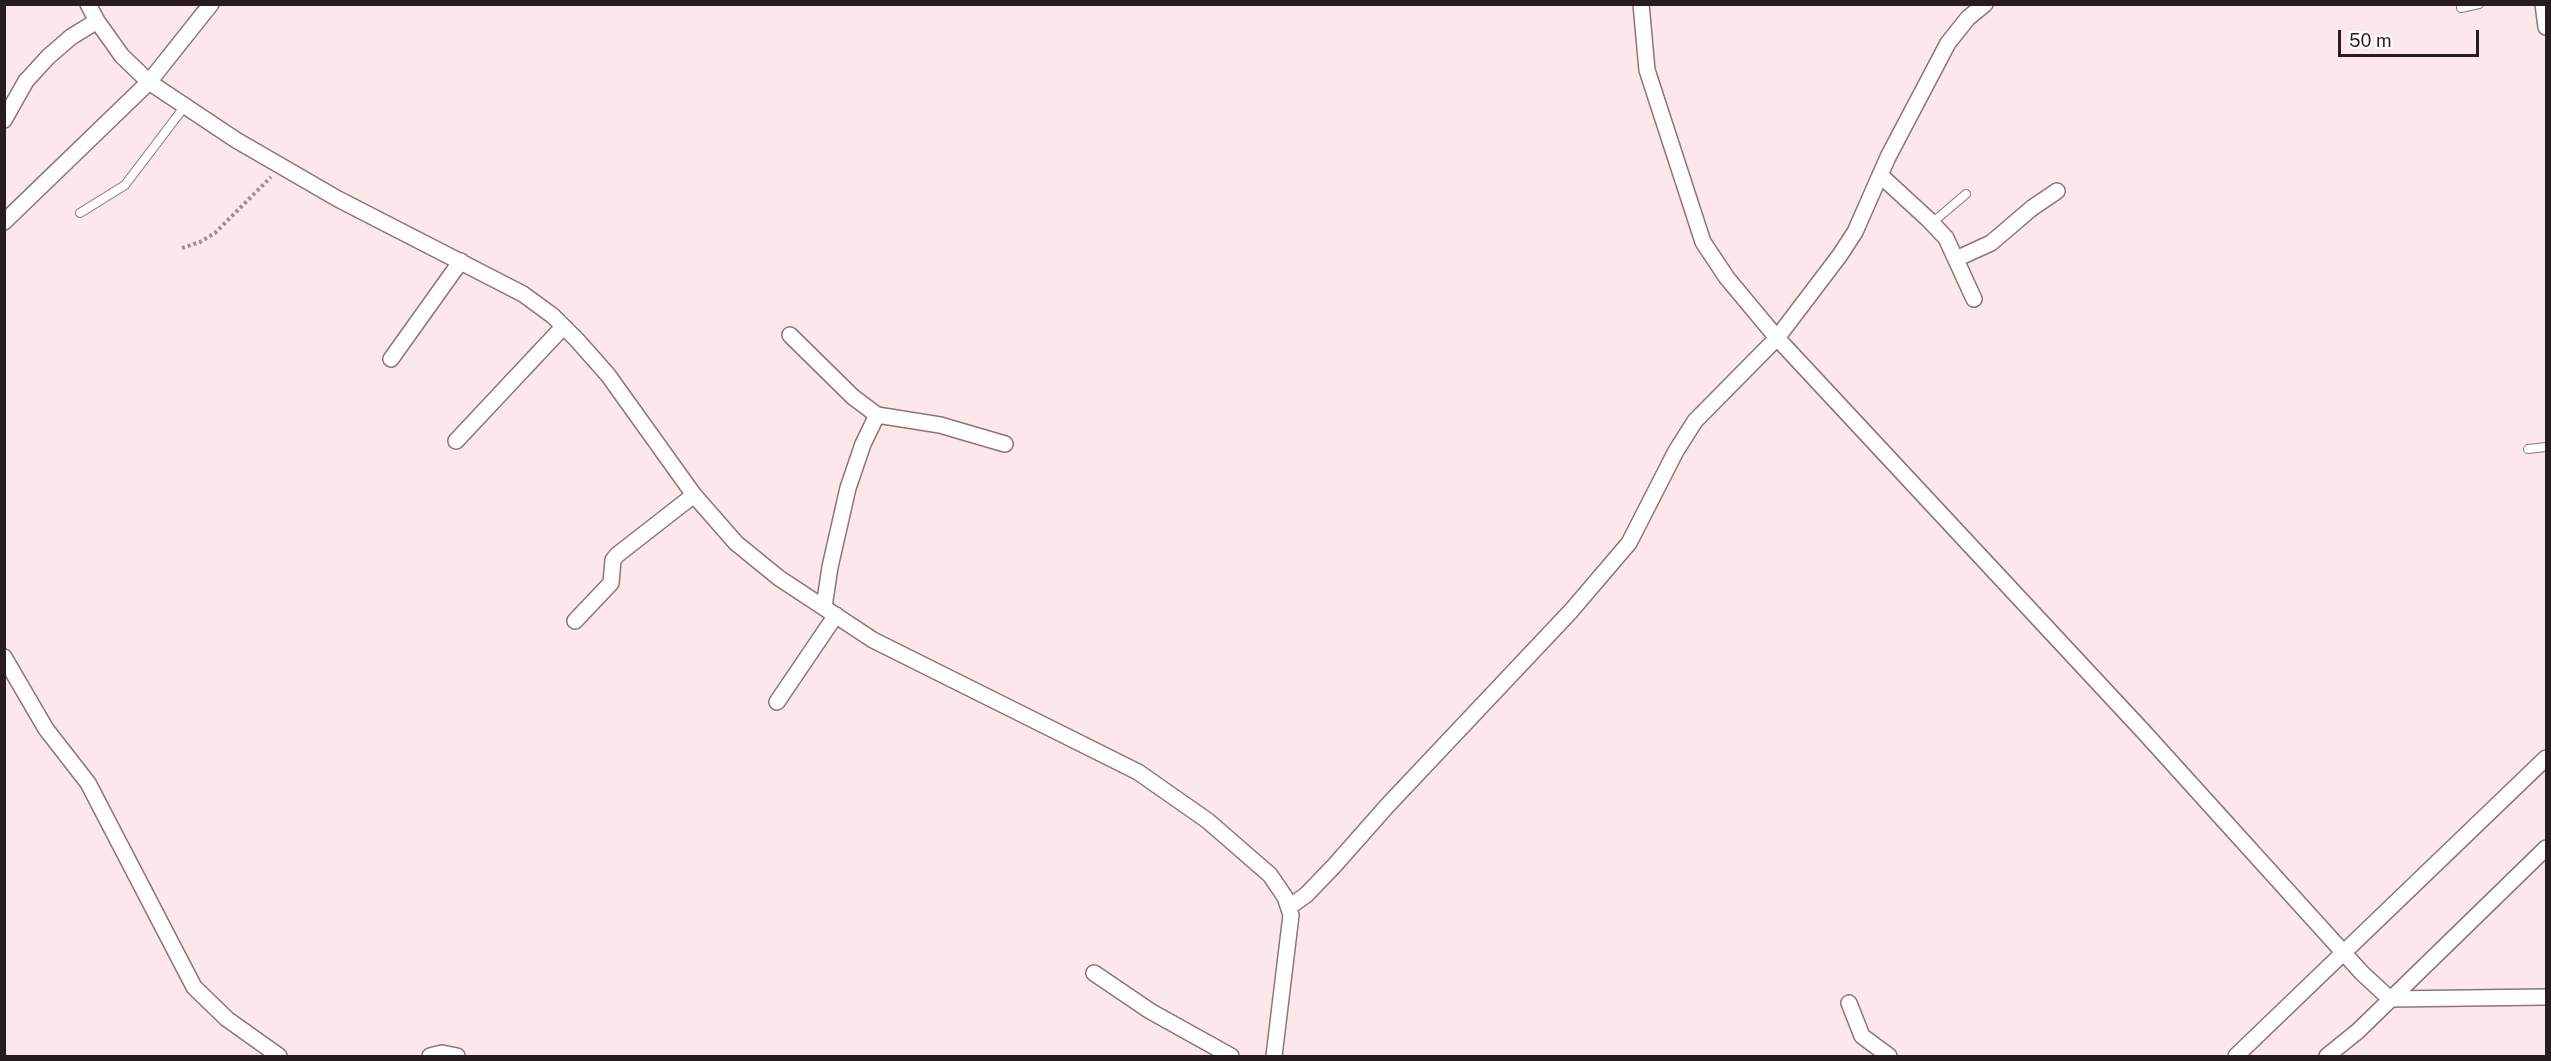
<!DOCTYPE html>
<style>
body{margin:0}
#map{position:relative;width:2551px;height:1061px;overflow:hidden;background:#fce8ea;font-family:"Public Sans",sans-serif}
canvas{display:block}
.frame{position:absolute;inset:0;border:6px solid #281d1e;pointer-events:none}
.scale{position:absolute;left:2338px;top:30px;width:141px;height:27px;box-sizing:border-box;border:3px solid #281d1e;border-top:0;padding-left:8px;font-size:18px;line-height:21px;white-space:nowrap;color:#281d1e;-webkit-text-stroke:4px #fff;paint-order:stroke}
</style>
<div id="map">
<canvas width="2551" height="1061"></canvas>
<div class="frame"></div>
<div class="scale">50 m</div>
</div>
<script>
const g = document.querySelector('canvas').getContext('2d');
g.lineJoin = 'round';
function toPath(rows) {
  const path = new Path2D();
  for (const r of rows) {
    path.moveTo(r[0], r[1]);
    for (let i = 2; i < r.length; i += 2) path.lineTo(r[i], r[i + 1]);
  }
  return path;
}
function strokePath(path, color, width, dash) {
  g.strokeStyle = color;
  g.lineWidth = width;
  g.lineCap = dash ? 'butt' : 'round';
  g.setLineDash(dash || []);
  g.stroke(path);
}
const lane = toPath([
 [2461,8,2479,4],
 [80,213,125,185,185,106],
 [1932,223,1966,194],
 [2528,449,2546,447]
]);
const street = toPath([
 [88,4,97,21],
 [1641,4,1647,70,1703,242,1727,278,1777,338,2143,731,2362,973,2390,999,2546,997],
 [2543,4,2546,27],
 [4,120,26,81,48,57,71,37,97,21,122,56,149,82,236,140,338,199,523,294,553,316,577,340,608,375,694,495,736,543,779,578,873,640,1138,772,1208,821,1270,875,1285,897,1291,915,1274,1056],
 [1880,175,1929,220,1946,238,1974,299],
 [4,222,149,82,211,4],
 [1956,259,1991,243,2032,208,2057,191],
 [790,335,853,397,877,415,940,425,1005,444],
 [391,359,461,261],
 [456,441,563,327],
 [824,607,830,567,848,488,863,444,877,415],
 [575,621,611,583,613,560,617,555,694,495],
 [4,657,46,729,88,783,194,987,227,1019,279,1056],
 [777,702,836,615],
 [1289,907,1306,895,1334,866,1387,806,1571,611,1629,543,1676,451,1695,421,1777,338,1840,255,1855,232,1888,157,1948,43,1968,18,1985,4],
 [1094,973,1150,1011,1231,1056],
 [1849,1003,1862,1036,1889,1056],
 [430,1056,442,1053,457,1056],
 [2236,1056,2546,758],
 [2327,1056,2358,1031,2546,848]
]);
strokePath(lane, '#907376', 10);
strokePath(street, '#907376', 18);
strokePath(toPath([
 [182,248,200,242,215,233,271,177]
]), '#9f8f90', 4, [3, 3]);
strokePath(lane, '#fff', 8);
strokePath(street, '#fff', 15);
</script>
